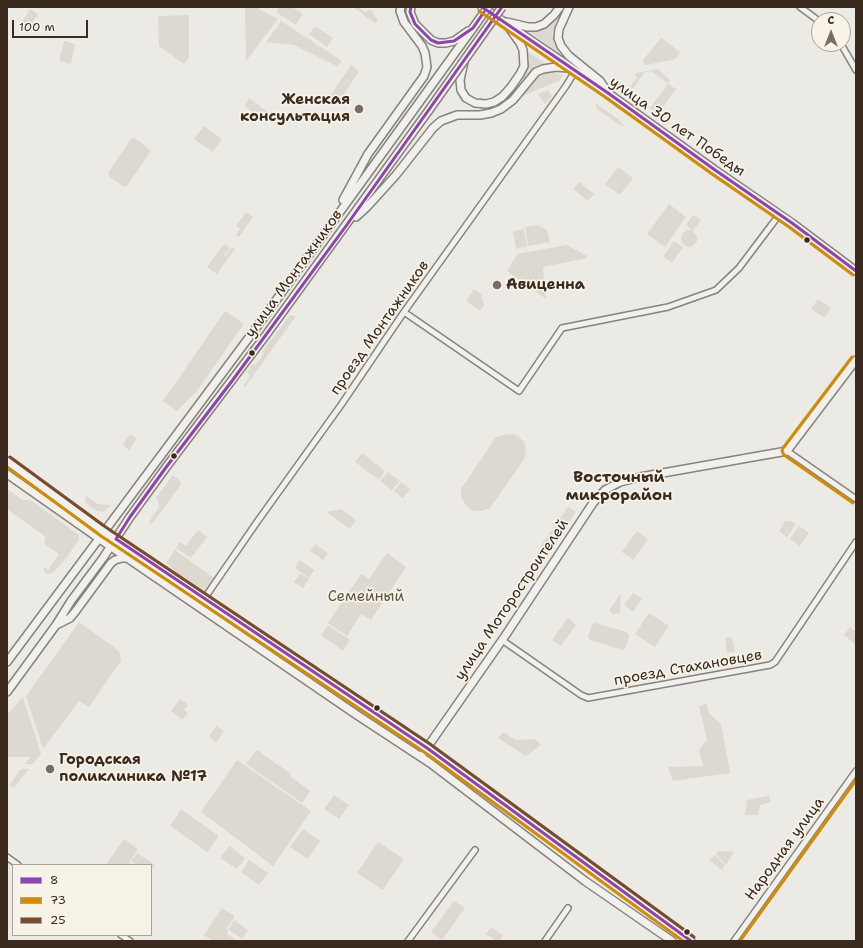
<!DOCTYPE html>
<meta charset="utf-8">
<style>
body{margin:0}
#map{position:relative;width:863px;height:948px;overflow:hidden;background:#eceae4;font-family:"Shantell Sans",sans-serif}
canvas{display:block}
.frame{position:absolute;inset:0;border:8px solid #3b2a1e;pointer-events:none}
.legend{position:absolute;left:12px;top:864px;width:140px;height:72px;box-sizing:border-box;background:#f7f3e8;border:1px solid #aca397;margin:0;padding:5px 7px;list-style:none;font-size:12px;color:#3b2a1e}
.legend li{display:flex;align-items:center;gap:8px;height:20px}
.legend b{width:20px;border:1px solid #aca397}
.north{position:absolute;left:811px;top:12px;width:40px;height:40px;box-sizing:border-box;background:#f7f3e8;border:1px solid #aca397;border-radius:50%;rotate:0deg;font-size:11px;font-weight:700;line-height:16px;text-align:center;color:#3b2a1e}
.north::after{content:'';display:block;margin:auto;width:14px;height:18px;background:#796d63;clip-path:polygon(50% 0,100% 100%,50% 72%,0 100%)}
.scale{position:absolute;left:12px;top:20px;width:76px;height:18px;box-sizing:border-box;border:2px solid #3b2a1e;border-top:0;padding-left:5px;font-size:12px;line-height:14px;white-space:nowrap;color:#3b2a1e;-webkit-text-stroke:3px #f7f3e8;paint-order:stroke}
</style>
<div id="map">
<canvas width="863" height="948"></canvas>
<div class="frame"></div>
<ul class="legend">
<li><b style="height:5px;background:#8e44ad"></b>8</li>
<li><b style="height:5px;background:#d18d06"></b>73</li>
<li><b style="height:5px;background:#7a4b2a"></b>25</li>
</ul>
<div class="north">С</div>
<div class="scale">100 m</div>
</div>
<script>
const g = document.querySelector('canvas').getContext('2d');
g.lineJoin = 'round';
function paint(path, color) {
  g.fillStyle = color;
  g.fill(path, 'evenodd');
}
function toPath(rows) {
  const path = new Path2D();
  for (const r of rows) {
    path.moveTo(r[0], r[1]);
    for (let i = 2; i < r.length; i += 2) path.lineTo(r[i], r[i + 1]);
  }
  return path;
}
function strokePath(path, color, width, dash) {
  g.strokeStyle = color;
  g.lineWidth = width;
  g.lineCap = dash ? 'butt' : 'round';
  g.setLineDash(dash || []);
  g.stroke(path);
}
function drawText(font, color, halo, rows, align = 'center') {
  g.font = font + ' "Shantell Sans",sans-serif';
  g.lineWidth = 3.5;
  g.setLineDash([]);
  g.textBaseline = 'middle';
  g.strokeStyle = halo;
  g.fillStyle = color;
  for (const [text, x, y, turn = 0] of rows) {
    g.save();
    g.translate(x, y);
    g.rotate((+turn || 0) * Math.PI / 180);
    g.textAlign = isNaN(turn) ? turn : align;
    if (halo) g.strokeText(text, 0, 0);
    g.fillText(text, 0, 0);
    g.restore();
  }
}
paint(toPath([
 [279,7,292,7,303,14,296,25,276,12],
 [353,7,358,7,366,12,368,10,372,10,378,22,375,23],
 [245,8,257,8,278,19,246,61],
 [30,9,38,14,30,27,22,22],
 [189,15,189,58,184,64,159,46,158,16],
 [556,18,557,19,552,35,557,48,563,56,524,28,532,31,538,31,550,24],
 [281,21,342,61,337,66,294,45,266,42],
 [315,26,333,38,327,47,309,34],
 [661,38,680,52,676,58,672,60,646,65,644,64,643,60],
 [64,41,75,44,71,64,59,61],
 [528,52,546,64,532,71,524,80,522,79,529,61],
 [351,65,359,71,339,102,330,96],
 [658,69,670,80,668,83,651,71,644,73,632,90,629,89,637,77,635,75,636,73],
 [551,71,563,75,559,81,519,97,537,76,543,72],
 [668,84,676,89,658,114,650,108],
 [548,90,552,96,545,104,538,94],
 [249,98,269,113,264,120,244,106],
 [595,103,618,119,625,127,617,123,597,109],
 [204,126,222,139,213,152,194,139],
 [135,138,149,149,150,152,127,186,124,187,109,176,108,173,131,139],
 [618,167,633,178,620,195,605,184],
 [579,182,594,194,588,201,573,189],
 [669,204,686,217,665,247,647,234],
 [246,212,253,217,239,237,236,235,240,229,236,226],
 [693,215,701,220,693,231,698,238,696,243,691,247,685,246,681,240,682,234,687,230,692,230,686,225],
 [538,225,547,230,550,242,528,246,525,227],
 [524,229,527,247,516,249,513,231],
 [674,241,683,247,672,263,663,257],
 [224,244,230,248,224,255,225,256,232,247,235,249,217,274,207,267],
 [567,245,587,256,587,258,543,267,546,299,507,271,517,254],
 [474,289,481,294,484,305,480,311,466,301],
 [818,299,831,308,824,318,811,309],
 [225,311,244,324,196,392,177,411,163,401],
 [290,315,296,316,245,387,244,385,250,376,247,372,253,364,256,365,264,353,262,352],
 [130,434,137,438,129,450,123,445],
 [513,434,519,437,524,442,526,448,525,458,490,508,483,511,475,511,470,509,465,504,461,497,461,489,496,437,503,435],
 [362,453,385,471,379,480,355,462],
 [388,472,400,481,392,490,380,481],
 [173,475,182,483,152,524,149,522,159,507,158,502,156,498],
 [401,482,410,489,403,498,394,491],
 [7,489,21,499,32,501,79,535,79,540,66,558,53,573,47,574,44,571,44,567,48,570,59,554,45,544,44,541,46,537,7,509],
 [86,496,98,504,111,505,104,512,97,511,86,503,85,498],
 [568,507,576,512,548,552,540,547],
 [341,509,356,520,350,529,326,512],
 [785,521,791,521,796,524,787,537,779,531],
 [799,526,809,533,800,546,790,539],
 [198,530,207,537,191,558,176,548,180,542,186,546],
 [637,531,648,539,633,560,622,552],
 [315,544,328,553,323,560,310,551],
 [175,550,214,578,206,589,203,590,179,575,166,563],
 [387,553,406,567,371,620,361,614,347,636,328,623,361,574,369,579],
 [300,560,314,570,309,578,295,568],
 [530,568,536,572,522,592,518,588],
 [300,573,309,579,303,588,294,582],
 [621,593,620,613,616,613,614,615,609,611],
 [633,593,642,599,633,612,624,605],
 [649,613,669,626,655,647,635,634],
 [568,618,576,625,561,646,552,640],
 [79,622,119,651,121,661,89,707,79,701,43,749,26,696],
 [595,623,627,632,629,636,626,647,623,650,590,640,588,637,592,625],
 [328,625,350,640,343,651,321,635],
 [850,627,856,632,856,645,844,635],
 [732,637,735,652,727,653,725,638],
 [23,697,41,754,33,764,25,764,30,757,7,757,7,715],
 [180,699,188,705,184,710,188,713,182,720,171,711],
 [706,703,709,713,721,724,730,773,673,781,668,767,703,766,699,750,707,739,699,707],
 [216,726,224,731,216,743,209,737],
 [503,732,516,740,535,739,541,745,526,756,498,738],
 [257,750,291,774,290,776,310,791,302,803,246,764],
 [237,760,311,811,273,866,201,812],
 [21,769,29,769,14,788,9,785],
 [334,795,349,805,339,819,324,809],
 [769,796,771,802,760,805,758,815,745,815,747,800],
 [181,809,219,836,207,852,170,826],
 [303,829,320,841,308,859,290,847],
 [124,839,138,849,129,862,132,864,106,865],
 [378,842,404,859,383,890,357,873],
 [229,846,245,858,237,869,220,858],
 [719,851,734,852,726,865,716,854],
 [137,853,155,865,151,870,151,865,136,865,131,861],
 [715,855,725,865,722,870,709,860],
 [249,860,268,873,259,885,241,872],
 [454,901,465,908,442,940,431,932],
 [222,908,235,916,226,929,228,931,227,934,237,941,213,941,204,935],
 [234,920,248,930,242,939,228,929],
 [491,927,503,935,499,941,496,941,486,934]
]), '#ddd9d0');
const street = toPath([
 [800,7,819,21],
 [841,44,856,70],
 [404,312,519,391,562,328,668,307,716,290,739,268,779,215],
 [787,451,856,499],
 [204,599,257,522,341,405,404,312,566,86,575,71],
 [502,640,581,695,588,698,770,665,775,662,856,542],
 [7,857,18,865],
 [121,935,130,941],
 [408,941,475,850],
 [545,941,568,908],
 [734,941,856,771]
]);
const secondary = toPath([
 [411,7,410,12,415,24,431,40,438,43,446,43,454,41,468,31],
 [482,7,608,93,715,170,792,223,856,271],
 [569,7,559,29,558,38,561,46,569,56,600,81,606,90],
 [507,22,528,27,536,27,544,24,554,15,560,7],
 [464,62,460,80,461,90,466,98,475,103,486,104,494,102,502,97,511,87,520,74,524,66,523,50,520,43,510,29],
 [343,200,368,154,424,76,427,67,425,53,422,46,404,22,400,11,401,7],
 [356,217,367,207,396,175,433,128,441,121,457,115,480,115,491,113,501,109,513,100,536,72,543,69,556,67,568,68],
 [7,461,104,532,427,748,691,941],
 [7,474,111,547,357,715,430,763,585,881,672,941],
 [58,624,70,618,75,612,111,563,115,560,122,558,128,558],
 [7,662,256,328,473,28],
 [7,692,56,625,71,601,103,558,130,517,167,466,266,335,429,110],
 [424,752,505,636,593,503,605,490,620,482,640,477,787,451,856,360]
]);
strokePath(street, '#86827c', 8);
strokePath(secondary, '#86827c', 10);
strokePath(street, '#f1f0ec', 5);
strokePath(secondary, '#f1f0ec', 7);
const secondaryBridge = toPath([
 [473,28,488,7],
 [429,110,502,7]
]);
strokePath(secondaryBridge, '#86827c', 10, []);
strokePath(secondaryBridge, '#f1f0ec', 7);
strokePath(toPath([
 [411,7,410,12,415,24,431,40,438,43,454,41,473,28,484,12],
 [482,7,608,93,715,170,792,223,856,271],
 [502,7,346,226,232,381,167,466,130,517,116,539,427,748,691,941]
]), '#8e44ad', 3);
strokePath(toPath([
 [479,11,605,97,712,174,789,227,853,275],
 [852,357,783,448,782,451,784,455,853,503],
 [7,467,101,536,424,752,683,941],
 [740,941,856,780]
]), '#d18d06', 3);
strokePath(toPath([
 [10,457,107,528,430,744,694,937]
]), '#7a4b2a', 3);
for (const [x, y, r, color] of [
 [359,109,5,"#796d63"],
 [807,240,3.5,"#3b2a1e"],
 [497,285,5,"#796d63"],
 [252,353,3.5,"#3b2a1e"],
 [174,456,3.5,"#3b2a1e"],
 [377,708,3.5,"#3b2a1e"],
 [50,769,5,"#796d63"],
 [687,932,3.5,"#3b2a1e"]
]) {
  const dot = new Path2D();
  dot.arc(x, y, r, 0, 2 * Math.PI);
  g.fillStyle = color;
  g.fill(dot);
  strokePath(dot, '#f7f3e8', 1.5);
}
drawText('bold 15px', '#3b2a1e', '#f7f3e8', [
 ["Женская",350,100,"right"],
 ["консультация",350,117,"right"],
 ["Авиценна",506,285],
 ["Городская",59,760],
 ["поликлиника №17",59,777]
], 'left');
drawText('15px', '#3b2a1e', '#f7f3e8', [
 ["улица 30 лет Победы",677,127,35],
 ["улица Монтажников",294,274,-54],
 ["проезд Монтажников",380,328,-55],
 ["улица Моторостроителей",512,600,-56],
 ["проезд Стахановцев",688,668,-10],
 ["Народная улица",785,849,-54]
]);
drawText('15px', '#605246', '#f7f3e8', [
 ["Семейный",366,597]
]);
drawText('bold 16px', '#3b2a1e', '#f7f3e8', [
 ["Восточный",619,478],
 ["микрорайон",619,496]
]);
</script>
